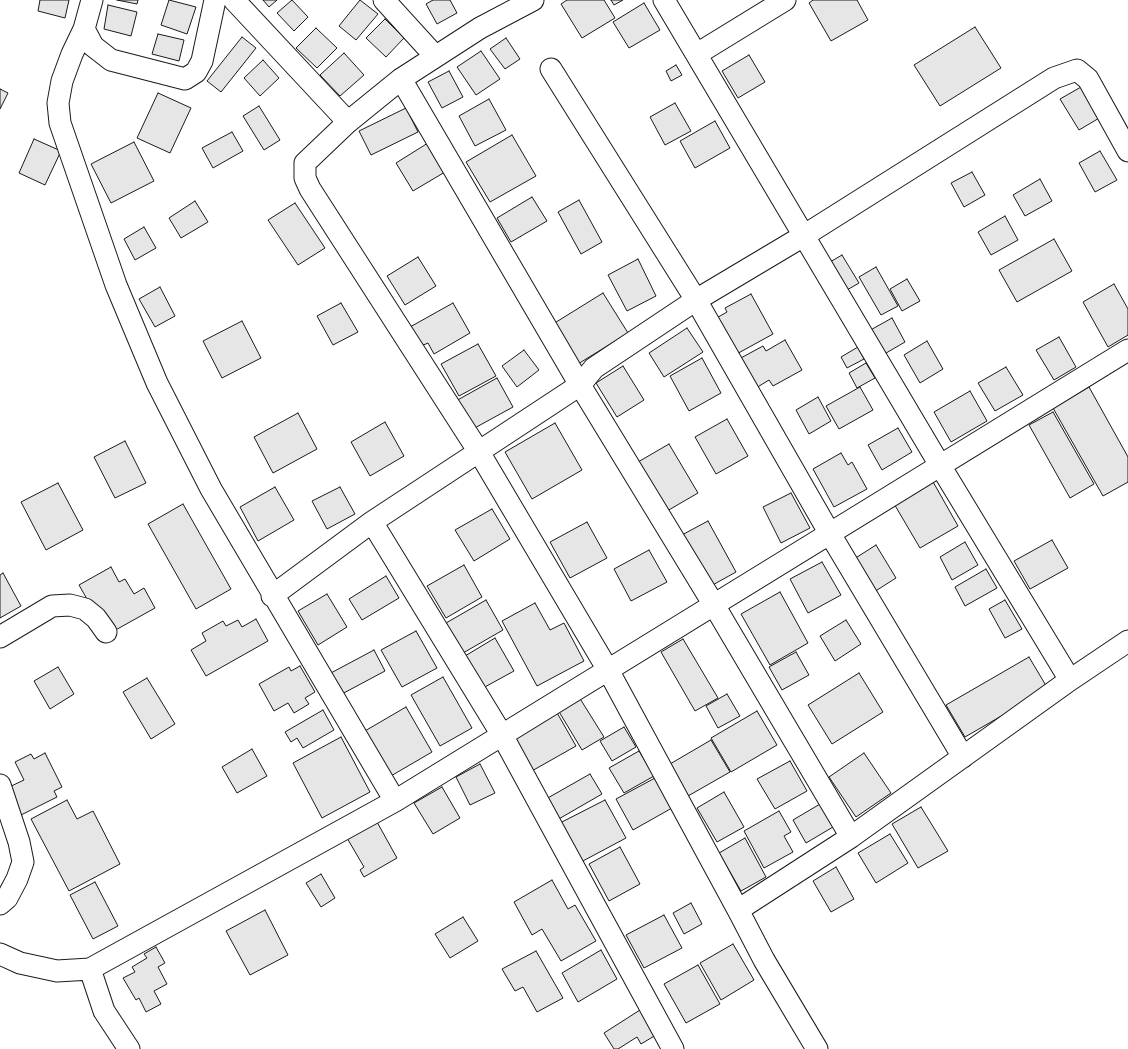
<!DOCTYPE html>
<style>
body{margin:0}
canvas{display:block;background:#fff}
</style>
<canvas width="1128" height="1049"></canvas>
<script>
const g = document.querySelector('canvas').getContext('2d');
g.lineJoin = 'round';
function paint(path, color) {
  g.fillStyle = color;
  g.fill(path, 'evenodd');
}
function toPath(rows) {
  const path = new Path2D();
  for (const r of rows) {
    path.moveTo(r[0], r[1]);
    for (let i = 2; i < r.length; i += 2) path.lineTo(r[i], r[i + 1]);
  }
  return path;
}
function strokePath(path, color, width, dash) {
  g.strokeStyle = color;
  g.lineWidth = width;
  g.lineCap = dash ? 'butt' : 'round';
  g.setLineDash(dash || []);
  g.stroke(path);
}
const building = toPath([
 [40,0,69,0,65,18,38,11,40,0],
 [117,0,138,0,137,4,117,0],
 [169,0,196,7,187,34,161,25,169,0],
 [263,0,277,0,269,7,263,0],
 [292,0,308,17,294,31,277,13,292,0],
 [360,0,378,14,356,40,339,26,360,0],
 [433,0,450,0,457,13,437,24,426,4,433,0],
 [567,0,604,0,615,18,582,38,561,4,567,0],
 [611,0,623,0,614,5,611,0],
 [813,0,857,0,868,20,831,41,809,3,813,0],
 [644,3,660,30,629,48,613,22,644,3],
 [108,5,137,12,131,36,104,29,108,5],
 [385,19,404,38,386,57,366,38,385,19],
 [975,27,1001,68,940,106,914,65,975,27],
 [316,28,337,48,317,68,296,48,316,28],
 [158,34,184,40,179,61,152,54,158,34],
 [242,37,256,48,221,92,207,81,242,37],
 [506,38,520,59,505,69,490,49,506,38],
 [481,51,500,79,476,95,457,67,481,51],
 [344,53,364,75,340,96,320,75,344,53],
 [749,55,765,82,738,98,722,71,749,55],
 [263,60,279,78,260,96,244,78,263,60],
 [676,65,682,75,671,81,666,71,676,65],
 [449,71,463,97,442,108,428,82,449,71],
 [1088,83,1106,114,1079,130,1060,99,1088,83],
 [0,89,8,93,0,109,0,89],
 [158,93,191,108,170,153,137,138,158,93],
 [489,99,506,130,475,146,459,116,489,99],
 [675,103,691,131,665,145,650,117,675,103],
 [259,106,280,140,264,150,243,116,259,106],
 [406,108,418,132,371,155,359,131,406,108],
 [715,121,730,148,695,168,680,141,715,121],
 [232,132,243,151,213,168,202,148,232,132],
 [512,135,536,176,490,202,466,162,512,135],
 [34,139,61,151,45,185,19,173,34,139],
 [134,142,154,181,111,203,91,164,134,142],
 [428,143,445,172,413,191,396,163,428,143],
 [1100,151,1117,180,1095,192,1079,163,1100,151],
 [972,172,985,195,964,207,951,183,972,172],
 [1040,179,1052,201,1025,216,1013,195,1040,179],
 [532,197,547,221,511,242,497,218,532,197],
 [579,200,602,242,581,254,558,212,579,200],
 [195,201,208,222,181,238,169,218,195,201],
 [295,203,325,248,298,265,268,220,295,203],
 [1005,216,1018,240,991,255,978,232,1005,216],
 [144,227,156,248,135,260,124,239,144,227],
 [1054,239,1072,271,1017,302,999,270,1054,239],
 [842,255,859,283,847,290,830,262,842,255],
 [418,257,436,286,405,305,387,276,418,257],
 [638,259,656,296,627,311,608,275,638,259],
 [876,267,898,306,881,315,859,277,876,267],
 [907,279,920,301,902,311,890,289,907,279],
 [1114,284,1128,309,1128,335,1108,347,1083,302,1114,284],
 [160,287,175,316,155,327,139,299,160,287],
 [603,293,628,333,578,364,553,324,603,293],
 [751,294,773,334,733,356,713,320,727,312,725,308,751,294],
 [341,303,358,332,333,345,317,316,341,303],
 [453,303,470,333,434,354,428,343,421,346,410,327,453,303],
 [892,318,905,342,881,356,867,332,892,318],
 [242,321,261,358,222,378,203,341,242,321],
 [687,328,703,352,664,377,649,353,687,328],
 [1059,337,1076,367,1054,380,1036,350,1059,337],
 [785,340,802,370,773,386,769,380,756,388,739,359,763,346,766,351,785,340],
 [927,341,943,369,920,383,904,355,927,341],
 [478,344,496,376,459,396,441,364,478,344],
 [858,347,864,359,847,368,841,357,858,347],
 [524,350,539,370,517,387,502,366,524,350],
 [702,358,721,393,689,411,670,376,702,358],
 [866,363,875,378,857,388,849,373,866,363],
 [623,366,644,400,617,417,596,383,623,366],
 [1006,367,1023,395,995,411,978,383,1006,367],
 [497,378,513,407,471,430,454,402,497,378],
 [860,387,873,410,839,429,826,406,860,387],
 [1089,387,1128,457,1128,482,1103,496,1053,408,1089,387],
 [970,391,987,421,951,442,934,412,970,391],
 [818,397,831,421,809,434,796,410,818,397],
 [1053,412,1094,484,1070,498,1029,425,1053,412],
 [298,413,317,449,273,473,254,437,298,413],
 [727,419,748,456,716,474,695,437,727,419],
 [385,422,404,456,370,476,351,442,385,422],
 [555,423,582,470,532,499,505,452,555,423],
 [898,428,912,452,882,470,868,445,898,428],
 [125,441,146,483,115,498,94,457,125,441],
 [669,444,698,493,667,511,638,462,669,444],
 [841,453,848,465,852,462,867,489,834,507,813,469,841,453],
 [932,480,958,526,920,548,893,502,932,480],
 [58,483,83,530,46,550,21,502,58,483],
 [275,487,294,520,258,541,240,507,275,487],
 [340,487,355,514,327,529,312,501,340,487],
 [791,493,810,528,781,543,763,507,791,493],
 [183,504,231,589,196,609,148,524,183,504],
 [492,509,510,539,474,561,455,530,492,509],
 [708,521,736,572,709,587,680,536,708,521],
 [587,522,607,558,570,578,550,542,587,522],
 [1052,540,1068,568,1030,589,1014,561,1052,540],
 [965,542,978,565,952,580,940,557,965,542],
 [876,545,896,578,874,592,854,559,876,545],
 [649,550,667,582,631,601,614,569,649,550],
 [822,562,841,595,808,613,790,579,822,562],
 [464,565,482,597,446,618,427,586,464,565],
 [111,567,119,582,125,579,134,594,144,588,155,608,112,632,100,622,79,585,111,567],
 [986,569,997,588,965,606,955,587,986,569],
 [3,573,21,606,0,618,0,575,3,573],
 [386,576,399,598,362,620,349,599,386,576],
 [780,592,808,643,770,665,741,614,780,592],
 [327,594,347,627,318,645,298,611,327,594],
 [486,600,503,630,463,653,446,623,486,600],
 [1005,600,1022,629,1005,638,989,609,1005,600],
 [535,603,550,630,564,623,584,661,537,686,502,621,535,603],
 [256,619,268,641,206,676,191,650,206,641,202,633,223,621,226,626,238,620,242,627,256,619],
 [846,620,861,644,835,661,820,636,846,620],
 [416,631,437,668,402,687,381,650,416,631],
 [495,638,514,671,483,688,465,656,495,638],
 [683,639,718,698,695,711,661,652,683,639],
 [374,650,385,671,340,695,329,674,374,650],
 [796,652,809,675,782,690,769,667,796,652],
 [1029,657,1048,689,965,737,946,705,1029,657],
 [300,666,315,692,305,698,309,704,294,713,288,703,274,711,259,684,289,667,291,671,300,666],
 [58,667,74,694,50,709,34,681,58,667],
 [859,673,883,712,832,744,808,705,859,673],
 [443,677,472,728,440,746,411,695,443,677],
 [147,678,175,724,151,739,123,692,147,678],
 [727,694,740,716,718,728,706,706,727,694],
 [579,697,604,737,582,750,558,710,579,697],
 [406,707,432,752,384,780,358,735,406,707],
 [323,710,334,730,303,748,297,738,291,742,285,732,323,710],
 [556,711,576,746,530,772,510,737,556,711],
 [757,711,777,745,731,772,711,738,757,711],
 [624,727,636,747,612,761,600,741,624,727],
 [341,737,370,792,322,818,293,763,341,737],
 [711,740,730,772,688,796,670,764,711,740],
 [252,749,267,776,237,793,222,767,252,749],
 [639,751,654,776,624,793,609,768,639,751],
 [45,753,62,787,54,791,57,797,21,815,7,788,24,780,15,762,31,754,34,759,45,753],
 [864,753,891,793,856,817,829,777,864,753],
 [790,761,807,791,775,809,757,779,790,761],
 [480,764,495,793,470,805,456,777,480,764],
 [590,774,602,794,557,820,546,799,590,774],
 [655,778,672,808,633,830,616,799,655,778],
 [442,787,460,818,433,834,414,803,442,787],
 [724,792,744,827,717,842,697,808,724,792],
 [67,800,77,819,93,811,120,864,69,891,31,819,67,800],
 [605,800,626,838,581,862,560,823,605,800],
 [820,804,833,827,806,843,793,820,820,804],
 [921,807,948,851,918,868,892,824,921,807],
 [779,811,791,832,784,836,793,852,764,868,744,831,779,811],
 [377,822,397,858,364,877,360,870,364,867,347,838,377,822],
 [890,834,908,863,876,883,858,853,890,834],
 [745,838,766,877,741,891,719,853,745,838],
 [620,847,640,884,609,901,589,864,620,847],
 [836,867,854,899,831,912,813,881,836,867],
 [321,874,335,898,321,907,306,883,321,874],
 [552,880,568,909,575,905,596,941,561,961,542,929,532,935,514,902,552,880],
 [95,882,118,926,93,939,70,895,95,882],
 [691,903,702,924,684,934,673,913,691,903],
 [265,910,288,955,250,975,226,931,265,910],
 [664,915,682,948,644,968,626,935,664,915],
 [463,917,478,941,450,958,435,934,463,917],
 [733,944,754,980,721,1000,700,963,733,944],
 [156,947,165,963,158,967,167,984,154,991,161,1004,146,1012,139,998,136,1000,123,978,135,972,132,967,147,958,144,954,156,947],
 [601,950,617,979,578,1002,562,973,601,950],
 [536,951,563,998,537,1012,523,987,515,991,502,969,536,951],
 [698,965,720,1004,686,1023,664,984,698,965],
 [640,1010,656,1035,641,1044,637,1037,618,1049,614,1049,604,1033,640,1010]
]);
paint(building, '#e6e6e6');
strokePath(building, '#1a1a1a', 1);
const minor = toPath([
 [92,0,84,29,72,54,62,81,58,103,60,123,116,285,157,383,211,489,395,801],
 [234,0,348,122],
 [384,0,435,56],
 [533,0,480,28,401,79,348,122,305,163,305,178,310,189,479,452,608,670,738,910,851,837,1070,680,1128,641],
 [664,0,941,467,1070,680],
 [84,29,93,46,111,60,185,79,196,72,202,61,215,0],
 [697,54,785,0],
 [551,69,696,300,830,534,963,757],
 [401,79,580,385,714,605,851,837],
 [372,522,502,735,673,1049],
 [272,596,372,522,580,385,594,368,696,300,805,235,1054,78,1077,70,1088,79,1128,151],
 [0,637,52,606,70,605,85,609,96,618,106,632],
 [0,785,19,842,23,862,17,879,7,898,0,904],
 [738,910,764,960,817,1049],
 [0,954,20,963,57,971,90,969,395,801,1128,350],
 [90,969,104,1011,129,1049]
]);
strokePath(minor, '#1a1a1a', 23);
strokePath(minor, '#fff', 21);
</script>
